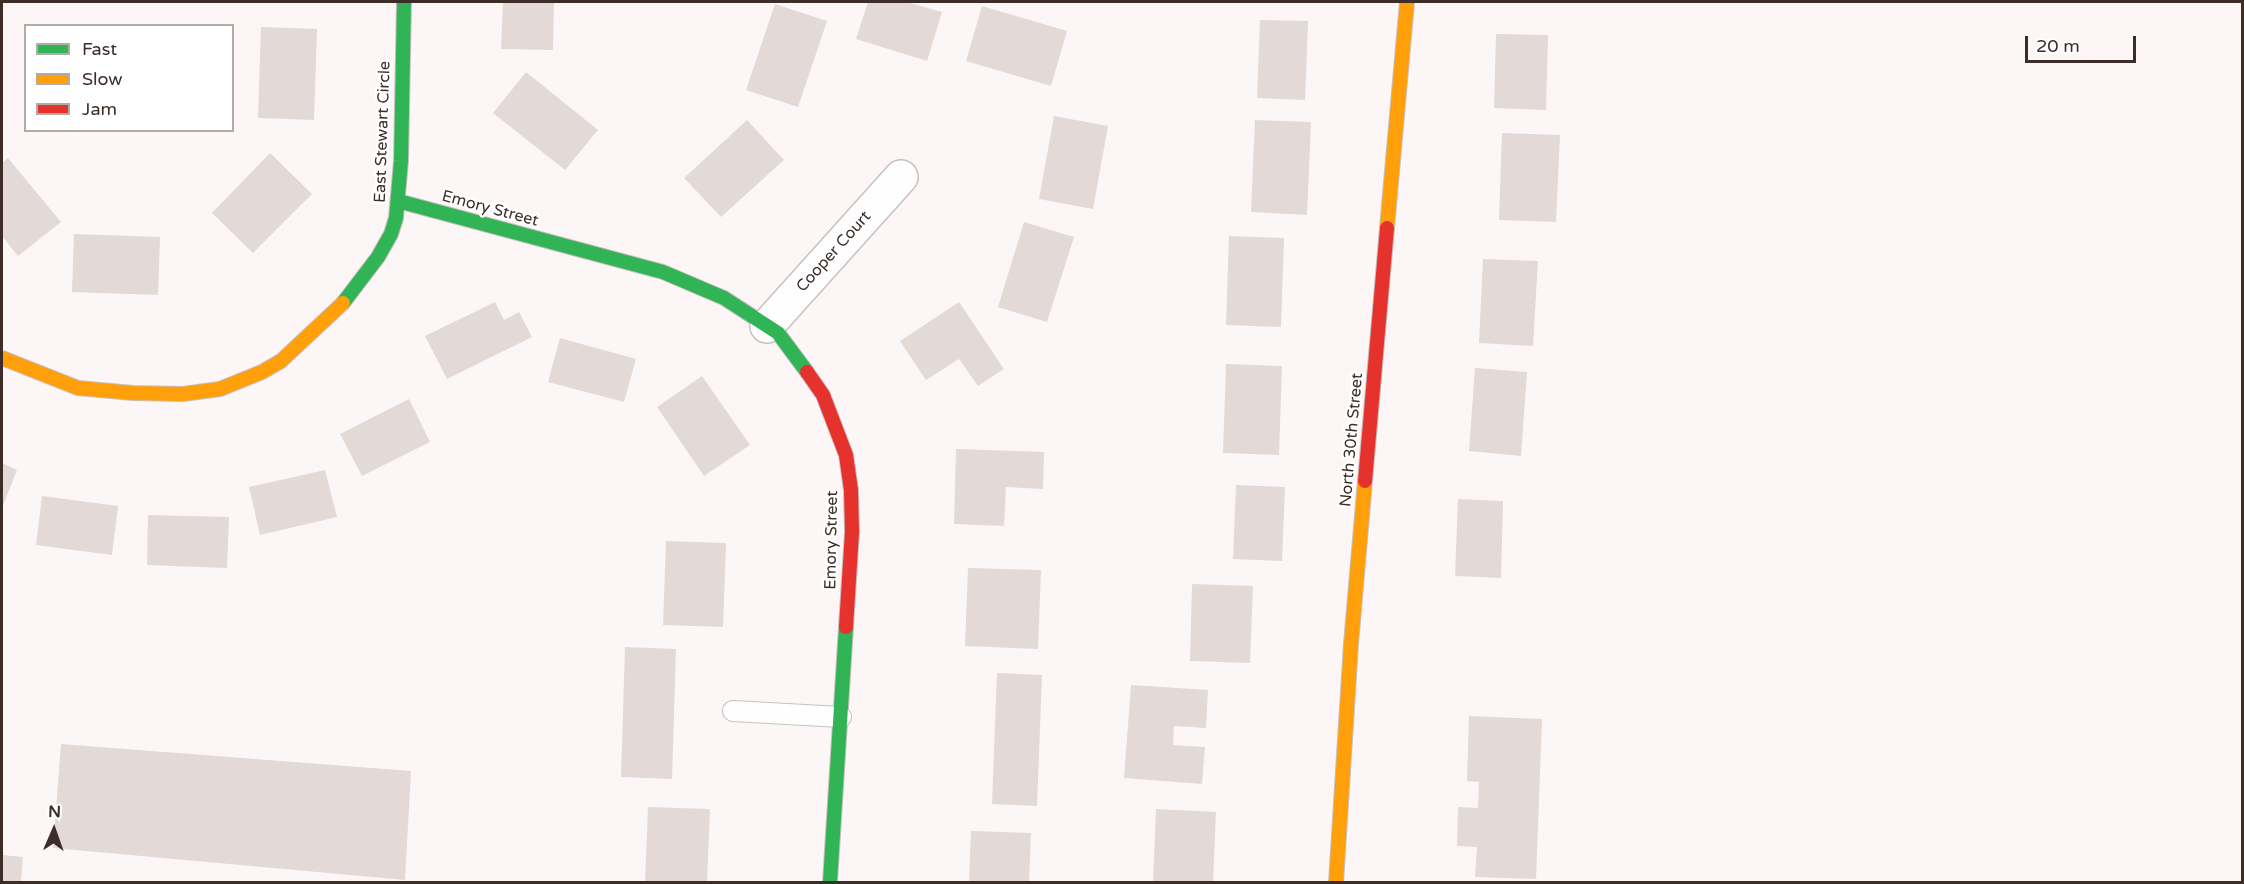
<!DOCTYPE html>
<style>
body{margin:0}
#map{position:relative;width:2244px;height:884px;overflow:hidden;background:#fcf7f6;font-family:"Varela Round",sans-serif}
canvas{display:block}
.frame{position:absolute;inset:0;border:3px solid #3c2d29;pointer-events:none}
.legend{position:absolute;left:24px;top:24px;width:210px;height:108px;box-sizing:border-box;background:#fff;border:2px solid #b1aba9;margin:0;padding:8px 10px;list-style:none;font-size:18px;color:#3c2d29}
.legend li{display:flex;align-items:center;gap:12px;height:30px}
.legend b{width:30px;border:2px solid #b1aba9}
.north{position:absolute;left:24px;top:800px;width:60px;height:60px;-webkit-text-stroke:4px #fff;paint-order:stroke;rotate:2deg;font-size:16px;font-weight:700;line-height:24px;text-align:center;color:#3c2d29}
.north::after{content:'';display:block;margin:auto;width:21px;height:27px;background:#3c2d29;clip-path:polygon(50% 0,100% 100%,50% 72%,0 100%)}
.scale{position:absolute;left:2025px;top:36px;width:111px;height:27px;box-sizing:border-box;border:3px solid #3c2d29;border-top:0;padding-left:8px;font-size:18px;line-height:21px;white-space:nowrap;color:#3c2d29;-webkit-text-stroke:4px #fff;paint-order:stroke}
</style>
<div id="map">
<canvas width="2244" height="884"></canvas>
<div class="frame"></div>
<ul class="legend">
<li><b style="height:8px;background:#30b455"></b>Fast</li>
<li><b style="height:8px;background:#ff9f0a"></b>Slow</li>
<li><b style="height:8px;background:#e5322d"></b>Jam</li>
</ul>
<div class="north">N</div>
<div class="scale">20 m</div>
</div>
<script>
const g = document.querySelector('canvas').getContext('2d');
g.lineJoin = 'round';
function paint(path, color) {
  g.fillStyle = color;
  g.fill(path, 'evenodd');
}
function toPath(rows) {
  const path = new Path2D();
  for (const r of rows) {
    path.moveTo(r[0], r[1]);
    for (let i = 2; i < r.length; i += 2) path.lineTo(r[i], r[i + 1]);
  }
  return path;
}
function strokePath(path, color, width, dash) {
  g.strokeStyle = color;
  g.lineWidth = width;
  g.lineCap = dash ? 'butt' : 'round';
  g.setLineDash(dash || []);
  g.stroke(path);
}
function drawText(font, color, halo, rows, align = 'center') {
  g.font = font + ' "Varela Round",sans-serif';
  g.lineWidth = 5;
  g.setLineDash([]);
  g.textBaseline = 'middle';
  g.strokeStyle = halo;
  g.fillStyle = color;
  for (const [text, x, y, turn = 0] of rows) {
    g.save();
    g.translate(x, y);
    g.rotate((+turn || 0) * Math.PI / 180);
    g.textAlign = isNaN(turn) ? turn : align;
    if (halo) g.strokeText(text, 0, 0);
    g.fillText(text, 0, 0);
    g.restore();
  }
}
paint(toPath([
 [503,2,554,2,553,50,501,49],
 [868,2,907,2,942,12,927,61,856,39],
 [775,4,827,21,798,107,746,90],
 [982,6,1067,31,1051,86,966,61],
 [1260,20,1308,21,1305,100,1257,98],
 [261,27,317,29,314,120,258,118],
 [1496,34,1548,35,1546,110,1494,108],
 [526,72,598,130,565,170,493,113],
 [1054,116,1108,126,1093,209,1039,199],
 [747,120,784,160,721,217,684,178],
 [1255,120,1311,122,1307,215,1251,212],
 [1502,133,1560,135,1556,222,1499,220],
 [270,153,312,194,253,253,212,213],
 [8,158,61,222,18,256,2,236,2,163],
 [1024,222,1074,237,1047,322,998,307],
 [74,234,160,237,158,295,72,292],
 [1229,236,1284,238,1281,327,1226,325],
 [1483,259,1538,261,1533,346,1479,343],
 [495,302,504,320,519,312,532,337,447,379,425,336],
 [959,302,1004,369,978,386,959,359,926,380,900,341],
 [560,338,636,359,624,402,548,382],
 [1226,364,1282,366,1279,455,1223,453],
 [1475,368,1527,372,1521,456,1469,451],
 [702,376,750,445,704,476,657,407],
 [409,399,430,442,362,476,340,434],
 [956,449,1044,452,1043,489,1006,487,1004,526,954,524],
 [2,463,17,470,2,508],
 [325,470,337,517,260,535,249,487],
 [1236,485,1285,487,1282,561,1233,559],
 [42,496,118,506,112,555,36,545],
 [1458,499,1503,501,1501,578,1455,576],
 [148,515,229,517,227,568,147,565],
 [666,541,726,543,723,627,663,625],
 [968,568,1041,570,1038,649,965,646],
 [1192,584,1253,586,1250,663,1190,661],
 [625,647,676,649,672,779,621,777],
 [997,673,1042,675,1037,806,992,804],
 [1131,685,1208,690,1206,728,1174,726,1173,745,1205,747,1202,784,1124,778],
 [1469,716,1542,719,1536,879,1475,877,1477,847,1457,846,1458,807,1478,808,1479,782,1467,781],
 [61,744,411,771,405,880,53,848],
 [648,807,710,809,707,882,645,882],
 [1156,809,1216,812,1213,882,1153,882],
 [971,831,1031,833,1029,882,969,882],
 [2,855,23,857,21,882,2,882]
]), '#e3d9d7');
const lane = toPath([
 [733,711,841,717]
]);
const street = toPath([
 [767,326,901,177]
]);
const fast = toPath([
 [398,201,663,272,724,298,778,333,807,372],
 [343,303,378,257,391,234,396,218,401,161,404,2],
 [830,882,846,627]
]);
const slow = toPath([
 [1387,228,1407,2],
 [2,358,78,388,133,393,183,394,220,389,262,372,281,361,343,303],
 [1336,882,1351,644,1365,481]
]);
const jam = toPath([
 [807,372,823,395,846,455,851,490,852,532,846,627],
 [1365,481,1387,228]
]);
strokePath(lane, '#c9c0be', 22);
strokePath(street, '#c9c0be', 36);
strokePath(fast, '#c9c0be', 16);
strokePath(slow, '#c9c0be', 16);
strokePath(jam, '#c9c0be', 16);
strokePath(lane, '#fffefe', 20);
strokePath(street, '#fffefe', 33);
strokePath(fast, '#30b455', 14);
strokePath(slow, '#ff9f0a', 14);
strokePath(jam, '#e5322d', 14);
drawText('16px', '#3c2d29', '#fff', [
 ["East Stewart Circle",383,132,-88],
 ["Emory Street",490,209,15],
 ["Cooper Court",834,252,-48],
 ["North 30th Street",1352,440,-85],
 ["Emory Street",832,540,-89]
]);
</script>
